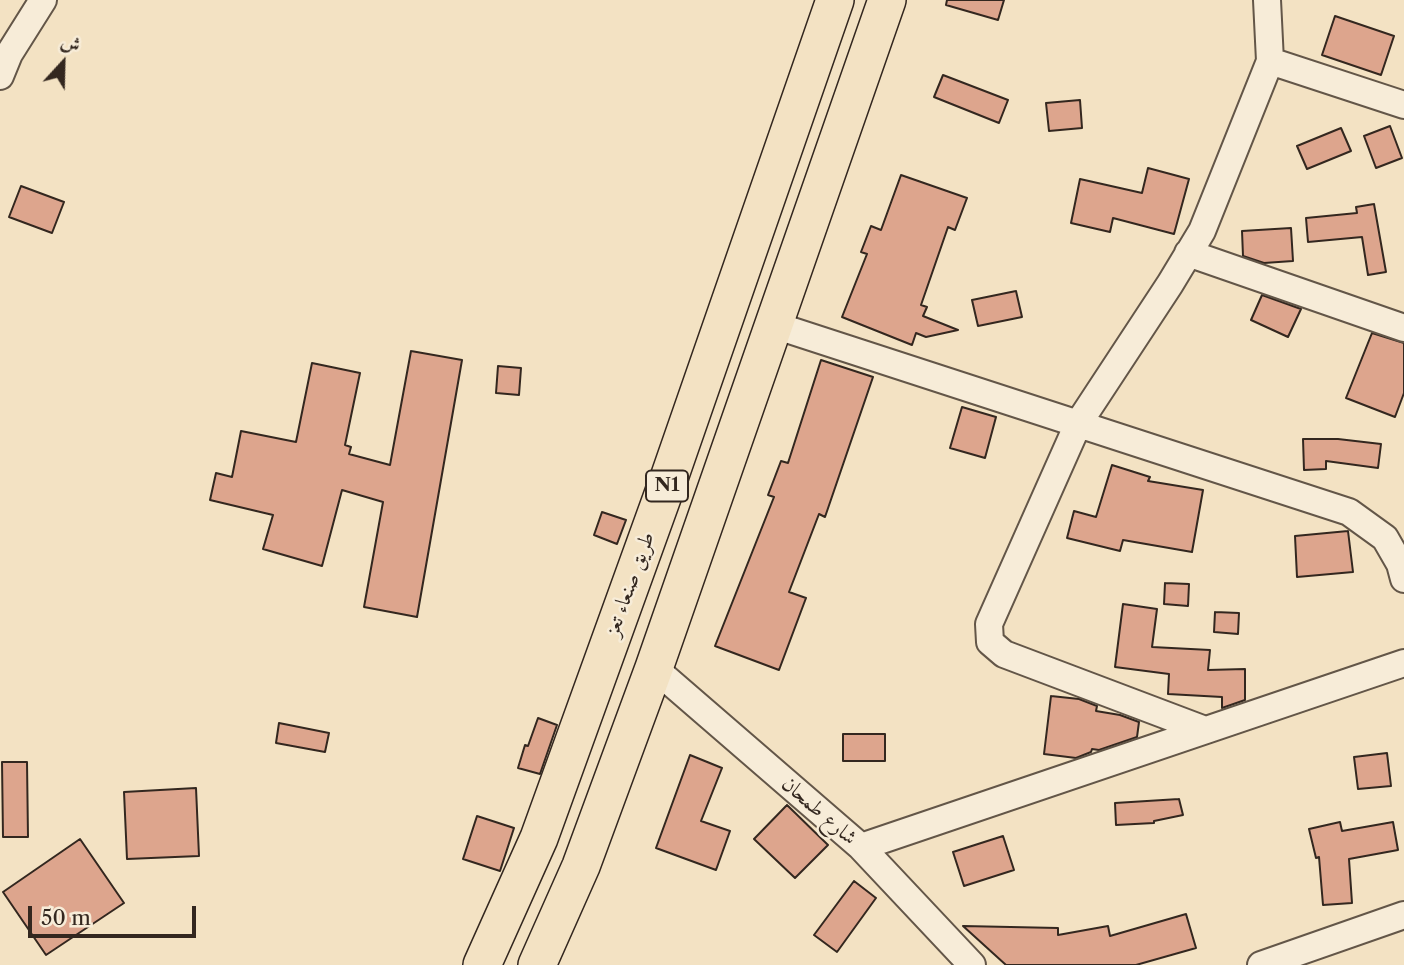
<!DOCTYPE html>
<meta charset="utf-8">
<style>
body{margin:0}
#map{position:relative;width:1404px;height:965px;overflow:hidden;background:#f3e2c3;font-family:"Libre Caslon Text",Amiri,serif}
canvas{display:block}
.north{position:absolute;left:28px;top:28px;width:70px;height:70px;-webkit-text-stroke:5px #f7ecd8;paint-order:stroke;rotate:22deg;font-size:19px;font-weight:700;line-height:28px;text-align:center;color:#33271f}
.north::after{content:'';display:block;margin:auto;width:24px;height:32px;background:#33271f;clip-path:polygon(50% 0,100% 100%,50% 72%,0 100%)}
.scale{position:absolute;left:28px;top:906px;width:168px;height:32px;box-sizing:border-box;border:4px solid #33271f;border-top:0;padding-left:9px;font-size:21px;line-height:24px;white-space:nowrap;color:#33271f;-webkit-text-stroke:5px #f7ecd8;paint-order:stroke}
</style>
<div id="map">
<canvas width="1404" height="965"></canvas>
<div class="north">ش</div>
<div class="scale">50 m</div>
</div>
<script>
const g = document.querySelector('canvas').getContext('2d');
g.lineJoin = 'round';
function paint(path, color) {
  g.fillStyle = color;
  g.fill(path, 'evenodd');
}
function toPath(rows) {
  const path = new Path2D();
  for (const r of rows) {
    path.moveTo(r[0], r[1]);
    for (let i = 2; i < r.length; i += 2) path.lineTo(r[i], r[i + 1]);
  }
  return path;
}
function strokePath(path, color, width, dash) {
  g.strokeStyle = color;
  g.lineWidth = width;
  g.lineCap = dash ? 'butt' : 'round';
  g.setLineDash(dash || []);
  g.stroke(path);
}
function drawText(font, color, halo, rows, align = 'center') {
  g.font = font + ' "Libre Caslon Text",Amiri,serif';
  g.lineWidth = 5;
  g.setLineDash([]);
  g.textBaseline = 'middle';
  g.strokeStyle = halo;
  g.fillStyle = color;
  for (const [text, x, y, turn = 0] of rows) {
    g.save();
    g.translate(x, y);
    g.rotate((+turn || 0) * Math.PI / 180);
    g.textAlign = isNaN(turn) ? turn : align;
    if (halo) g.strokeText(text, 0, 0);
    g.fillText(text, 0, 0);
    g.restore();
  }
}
const building = toPath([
 [947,0,1004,0,998,20,946,5,947,0],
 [1335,16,1394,36,1381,75,1322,55,1335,16],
 [943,75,1008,100,999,123,934,97,943,75],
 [1080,100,1082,128,1049,131,1046,103,1080,100],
 [1390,126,1402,158,1376,168,1364,136,1390,126],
 [1341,128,1351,151,1307,169,1297,146,1341,128],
 [1148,168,1189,179,1174,234,1113,218,1110,232,1071,223,1080,179,1142,193,1148,168],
 [901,175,967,198,955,230,948,227,921,305,927,307,923,316,958,330,926,337,916,333,912,345,842,317,867,254,861,252,871,226,881,230,901,175],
 [21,186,64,202,52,233,9,217,21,186],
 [1374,204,1386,272,1368,275,1362,237,1308,242,1306,218,1357,213,1356,207,1374,204],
 [1291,228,1293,261,1264,263,1243,256,1242,231,1291,228],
 [1016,291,1022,317,978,326,972,300,1016,291],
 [1262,295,1301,309,1288,337,1251,320,1262,295],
 [1372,333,1404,343,1404,393,1395,417,1346,398,1372,333],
 [411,351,462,360,417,617,364,607,383,502,342,490,322,566,263,549,273,515,210,500,216,473,232,477,241,431,296,442,312,363,360,373,345,445,351,447,349,454,390,465,411,351],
 [821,360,873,377,825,517,819,514,789,592,806,598,779,670,715,646,774,497,768,495,781,461,788,463,821,360],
 [498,366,521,368,519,395,496,393,498,366],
 [962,407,996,417,985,458,950,448,962,407],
 [1303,439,1338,439,1381,444,1378,468,1326,461,1326,469,1304,470,1303,439],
 [1112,465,1150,477,1148,481,1203,490,1192,552,1123,540,1120,551,1067,538,1074,511,1096,517,1112,465],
 [602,512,626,520,617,544,594,535,602,512],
 [1348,531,1353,572,1297,577,1295,536,1348,531],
 [1165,583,1189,584,1188,606,1164,604,1165,583],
 [1123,604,1157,609,1152,647,1210,650,1208,670,1245,669,1245,700,1222,708,1222,697,1168,694,1169,674,1115,667,1123,604],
 [1215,612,1239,613,1238,634,1214,632,1215,612],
 [1051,696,1079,699,1097,706,1096,711,1120,715,1139,722,1137,737,1099,750,1092,749,1091,752,1076,758,1044,754,1051,696],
 [538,718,557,725,540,774,518,768,525,745,528,746,538,718],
 [279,723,329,733,325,752,276,743,279,723],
 [843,734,885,734,885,761,843,761,843,734],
 [1387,753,1391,786,1358,789,1354,757,1387,753],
 [690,755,722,768,701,821,730,831,716,870,656,848,690,755],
 [2,762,27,762,28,837,3,837,2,762],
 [196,788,199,856,127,859,124,792,196,788],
 [1179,799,1183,815,1154,821,1154,823,1116,825,1115,803,1179,799],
 [787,805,828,845,795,878,754,839,787,805],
 [477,816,514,828,500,871,463,859,477,816],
 [1340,822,1342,831,1393,822,1398,850,1349,859,1352,903,1323,905,1319,857,1316,858,1309,829,1340,822],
 [1003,836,1014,870,964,886,953,852,1003,836],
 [80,839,124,903,46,955,3,892,80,839],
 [854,881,876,898,837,952,814,935,854,881],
 [1186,914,1196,948,1136,965,1006,965,963,926,1058,928,1058,935,1108,926,1110,936,1186,914]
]);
paint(building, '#dda58d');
strokePath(building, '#33271f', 2);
const minor = toPath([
 [1270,61,1404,105],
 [0,76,9,54,43,0],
 [1188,253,1404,328],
 [774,325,1349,512,1385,538,1400,564,1404,579],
 [654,668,861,847,972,965],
 [1205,730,1004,654,990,642,989,624,1078,424,1170,284,1202,231,1270,61,1267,0],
 [861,847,1404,663],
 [1261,965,1404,915]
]);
const highway = toPath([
 [482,965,539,838,668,481,835,0],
 [537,965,581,866,654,668,887,0]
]);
strokePath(minor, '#635648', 30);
strokePath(highway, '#33271f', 40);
strokePath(minor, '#f7ecd8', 26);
strokePath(highway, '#f3e2c3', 37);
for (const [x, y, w] of [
 [667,486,42]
]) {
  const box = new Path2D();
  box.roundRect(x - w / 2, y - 15.5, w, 31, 5);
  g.fillStyle = '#f7ecd8';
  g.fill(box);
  strokePath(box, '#33271f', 2);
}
drawText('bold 19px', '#33271f', null, [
 ["N1",667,486]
]);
drawText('21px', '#33271f', '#f7ecd8', [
 ["طريق صنعاء تعز",630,584,-70],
 ["شارع طمحان",819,811,41]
]);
</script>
